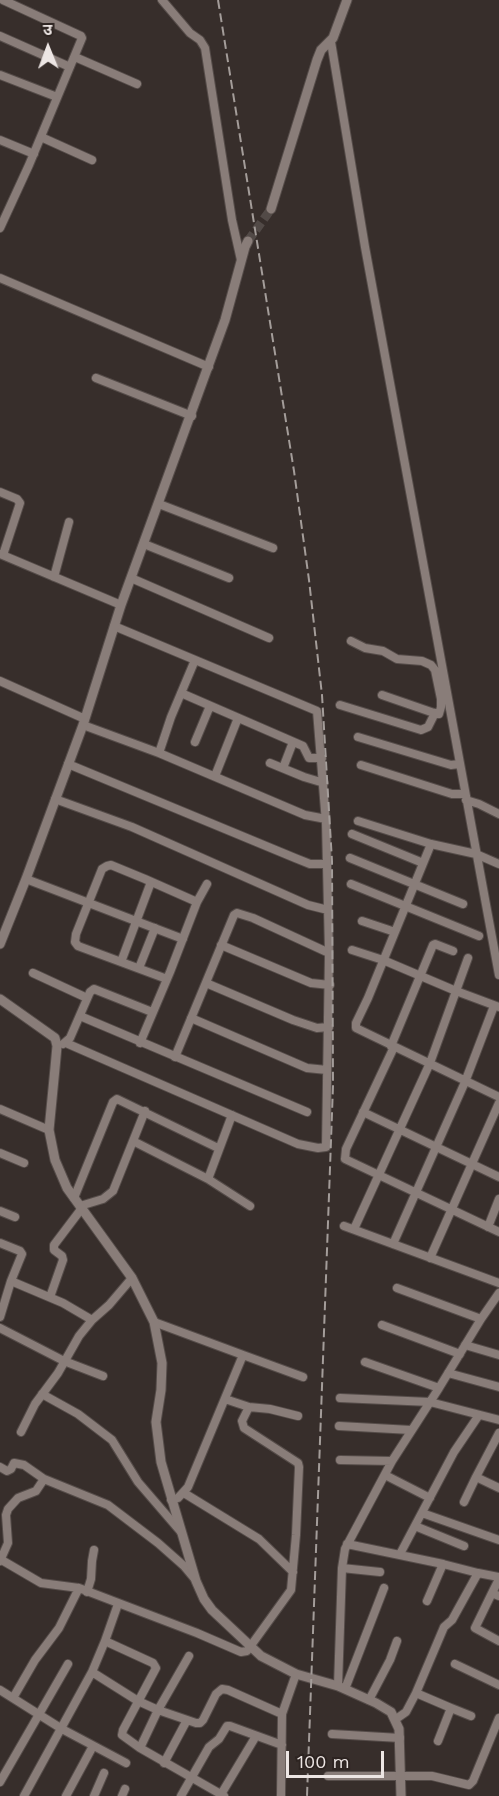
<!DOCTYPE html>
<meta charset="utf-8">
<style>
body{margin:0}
#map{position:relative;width:499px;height:1796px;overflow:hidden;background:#372e2b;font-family:"Work Sans","Noto Sans Devanagari",sans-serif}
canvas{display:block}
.north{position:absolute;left:18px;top:18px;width:60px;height:60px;-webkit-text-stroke:4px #2d2421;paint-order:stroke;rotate:359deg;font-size:16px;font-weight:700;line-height:24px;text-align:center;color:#ede6e4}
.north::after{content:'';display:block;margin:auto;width:21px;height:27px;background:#ede6e4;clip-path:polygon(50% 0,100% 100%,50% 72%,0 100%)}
.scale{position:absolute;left:286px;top:1751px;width:98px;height:27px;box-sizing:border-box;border:3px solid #ede6e4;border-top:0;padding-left:8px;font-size:18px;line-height:21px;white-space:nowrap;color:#ede6e4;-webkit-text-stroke:4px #2d2421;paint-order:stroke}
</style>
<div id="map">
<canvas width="499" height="1796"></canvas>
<div class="north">उ</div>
<div class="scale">100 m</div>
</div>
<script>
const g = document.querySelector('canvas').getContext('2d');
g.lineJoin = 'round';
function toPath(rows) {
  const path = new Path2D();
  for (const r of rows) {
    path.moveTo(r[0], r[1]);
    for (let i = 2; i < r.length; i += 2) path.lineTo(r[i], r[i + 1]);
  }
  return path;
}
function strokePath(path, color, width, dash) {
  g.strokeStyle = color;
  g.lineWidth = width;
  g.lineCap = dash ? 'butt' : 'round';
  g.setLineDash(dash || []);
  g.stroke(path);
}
strokePath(toPath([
 [248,241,271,209]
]), '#524a47', 9, [9, 4.5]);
const minor = toPath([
 [162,0,190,33,200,40,205,48,232,220,241,260],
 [0,36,70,67],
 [331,42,365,247,499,975],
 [75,57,137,84],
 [0,75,57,97],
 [41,137,92,160],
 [0,140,34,154],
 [0,228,29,165,82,38,81,36,3,0],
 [0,278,209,367],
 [96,378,192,416],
 [0,492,17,499,20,503,3,555],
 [159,504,273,548],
 [144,544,229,578],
 [0,554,121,605],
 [54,577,69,522],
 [131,578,269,638],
 [351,641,365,648,383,651,397,659,422,661,431,665,435,670,441,699,441,707,439,714],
 [0,681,85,719],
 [181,693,303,746,309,758,322,758],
 [382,695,437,714],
 [340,705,421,730,428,727,435,713],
 [83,725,159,753,305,815,326,819],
 [358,737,451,765,459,764],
 [195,742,210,706],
 [159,753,171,717,195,660],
 [270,763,304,777,324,783],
 [68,764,295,858,310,864,326,864],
 [361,765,452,794,465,794],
 [283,768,293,742],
 [215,776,238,718],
 [55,799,132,827,308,905,328,910],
 [466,800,479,804,499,814],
 [358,821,431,844,476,854,499,864],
 [352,834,423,863],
 [431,844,368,998,356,1023,356,1028,499,1097],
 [350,858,463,904],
 [26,879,183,939],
 [351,884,479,936],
 [362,921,395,932],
 [221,945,311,983,330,985],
 [352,950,383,960,456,991,499,1007],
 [121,962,151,882],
 [139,968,155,928],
 [33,973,87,998],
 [167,979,78,946,75,942,76,934,102,869,107,866,111,865,145,879,197,902],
 [206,983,293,1020,317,1028,329,1027],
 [80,1016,307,1112],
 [191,1018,307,1068,327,1070],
 [66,1043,298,1144,318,1148,326,1147,329,953,326,823,317,711,114,626],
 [140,1043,170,972,197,902,207,884],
 [63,1044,70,1038,90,992,94,989,152,1012],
 [391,1046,433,945,435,944,453,951],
 [394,1047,346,1149,345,1159,499,1232],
 [175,1057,234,915,237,913,253,918,329,953],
 [0,1109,49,1130],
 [363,1112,499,1177],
 [133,1141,208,1179,250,1206],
 [0,1153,24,1163],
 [208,1179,232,1115],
 [74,1198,113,1102,117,1099,218,1148],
 [80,1206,103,1199,113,1191,145,1111],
 [0,1211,15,1217],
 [344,1226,499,1283],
 [488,1227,499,1199],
 [354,1229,430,1063,468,958],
 [0,1243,20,1251,22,1254,11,1281,0,1317],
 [393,1244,465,1082,494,1006],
 [430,1258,499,1103],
 [11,1281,63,1303,92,1320],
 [397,1288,481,1319],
 [50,1297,63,1260,62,1256,54,1250,54,1245,82,1208],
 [154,1322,243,1355,188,1487,178,1498,171,1500],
 [382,1325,460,1354],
 [0,1328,64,1361,103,1376],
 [465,1345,499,1355],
 [243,1355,303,1377],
 [365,1362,439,1388],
 [448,1373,499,1387],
 [42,1394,78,1414,112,1440,138,1482,181,1532],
 [340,1398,430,1402,499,1420],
 [225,1399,249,1407,270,1409,298,1416],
 [339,1426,411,1430],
 [21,1432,35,1404,58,1373,79,1336,92,1320,109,1305,132,1278],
 [499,1433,476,1477,499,1488],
 [340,1460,392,1461],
 [0,1467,7,1471,11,1469,14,1463,24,1465,44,1479,108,1505,158,1543,184,1566,194,1578],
 [385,1475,430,1498],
 [184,1493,259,1539,293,1572],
 [464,1502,476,1477],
 [422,1513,499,1540],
 [415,1526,464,1546],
 [347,1544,443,1564],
 [400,1554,454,1452,479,1415],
 [0,1559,41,1583,79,1588,197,1633,241,1652,247,1651,291,1590,296,1535,299,1467,298,1463,244,1428,242,1421,249,1407],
 [0,1561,8,1543,6,1515,8,1509,18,1498,36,1491,44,1479],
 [342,1568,380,1572],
 [478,1573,499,1577],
 [499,1579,492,1593,499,1596],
 [87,1592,91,1579,92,1561,94,1550],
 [492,1593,475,1628,499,1641],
 [105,1641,153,1663,156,1668,123,1730,122,1735,140,1748,224,1796],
 [455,1664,499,1685],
 [92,1672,138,1701,158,1710,196,1723,200,1723,203,1720,216,1694,222,1689,228,1690,282,1714],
 [338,1686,342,1568,345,1549,392,1461,439,1388,481,1319,499,1293],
 [345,1689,384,1588],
 [0,1690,62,1729,126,1763],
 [416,1693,444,1627,452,1620,478,1573,443,1564,427,1601],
 [13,1698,35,1660,59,1628,79,1588],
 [369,1700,390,1660,397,1641],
 [451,1708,471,1716],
 [396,1719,406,1712,416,1693,451,1708,438,1741],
 [332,1734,400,1738],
 [140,1748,158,1710,189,1656],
 [164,1763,187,1720],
 [328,1776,432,1776,469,1785,473,1781,499,1718],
 [0,1782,68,1664],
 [24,1796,92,1672,105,1641,118,1604],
 [66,1796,93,1746],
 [94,1796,104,1773],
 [122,1796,125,1789],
 [181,1796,209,1747,219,1739,227,1726,230,1726,282,1745],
 [220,1796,256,1736],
 [281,1796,282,1714,296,1674]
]);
const tertiary = toPath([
 [271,209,317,60,321,50,333,38,347,0],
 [0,944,26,879,83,725,121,605,225,320,245,247,248,241],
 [0,999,55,1038,57,1046,55,1068,49,1130,55,1160,67,1188,132,1278,154,1322,162,1363,161,1390,156,1422,161,1462,196,1581,204,1599,212,1610,261,1656,296,1674,338,1686,376,1703,391,1712,399,1729,401,1796]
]);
strokePath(minor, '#554c49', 10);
strokePath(tertiary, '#554c49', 11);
strokePath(minor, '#897d79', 8);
strokePath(tertiary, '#897d79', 9);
strokePath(toPath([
 [218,0,294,471,309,580,322,695,332,861,333,1086,307,1796]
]), '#a49d9a', 2, [9, 4.5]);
</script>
